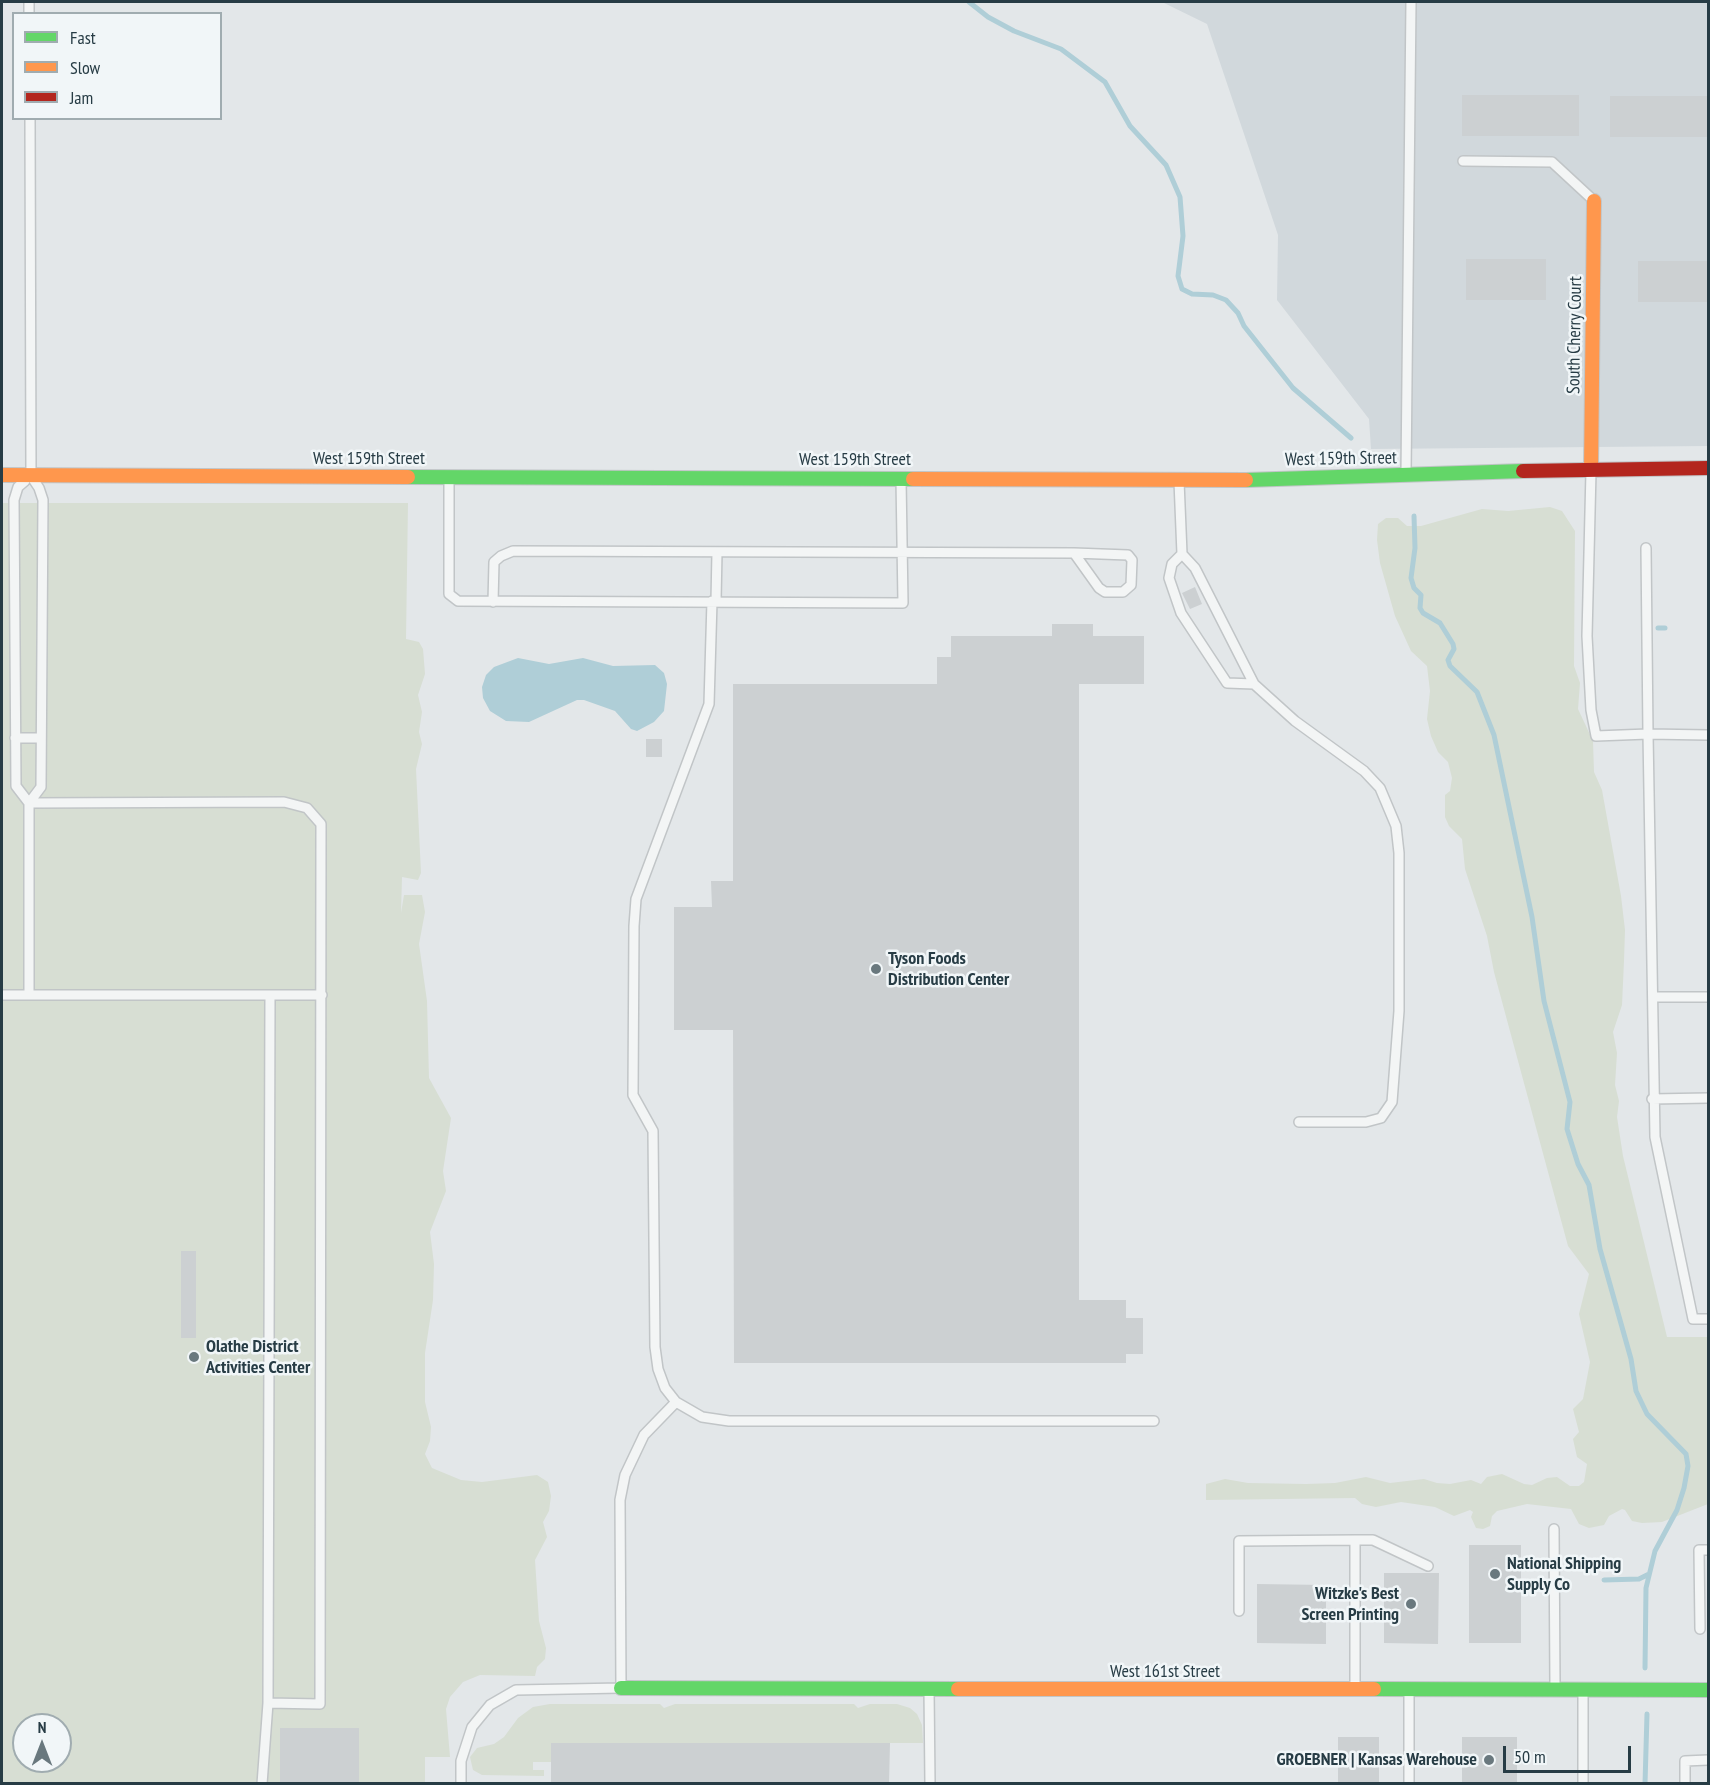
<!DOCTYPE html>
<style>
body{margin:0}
#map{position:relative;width:1710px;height:1785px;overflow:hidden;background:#e3e7e9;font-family:"PT Sans Narrow",sans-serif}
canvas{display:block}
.frame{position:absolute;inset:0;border:3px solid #273c45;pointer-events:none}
.legend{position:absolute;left:12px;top:12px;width:210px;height:108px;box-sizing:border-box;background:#f1f6f8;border:2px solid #a0acb0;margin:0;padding:8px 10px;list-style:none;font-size:18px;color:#273c45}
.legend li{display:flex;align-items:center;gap:12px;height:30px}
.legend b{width:30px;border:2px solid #a0acb0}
.north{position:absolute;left:12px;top:1713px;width:60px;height:60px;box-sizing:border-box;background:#f1f6f8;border:2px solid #a0acb0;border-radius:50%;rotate:0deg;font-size:16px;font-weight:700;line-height:24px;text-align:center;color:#273c45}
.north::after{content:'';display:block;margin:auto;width:21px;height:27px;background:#69787e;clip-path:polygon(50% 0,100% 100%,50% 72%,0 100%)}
.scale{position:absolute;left:1503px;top:1746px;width:128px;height:27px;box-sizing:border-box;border:3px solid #273c45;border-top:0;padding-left:8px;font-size:18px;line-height:21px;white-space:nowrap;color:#273c45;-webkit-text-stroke:4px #f1f6f8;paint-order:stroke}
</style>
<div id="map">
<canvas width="1710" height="1785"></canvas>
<div class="frame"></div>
<ul class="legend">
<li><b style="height:8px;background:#63d668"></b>Fast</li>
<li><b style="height:8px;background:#ff974d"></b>Slow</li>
<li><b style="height:8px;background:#b3261e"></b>Jam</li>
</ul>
<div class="north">N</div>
<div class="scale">50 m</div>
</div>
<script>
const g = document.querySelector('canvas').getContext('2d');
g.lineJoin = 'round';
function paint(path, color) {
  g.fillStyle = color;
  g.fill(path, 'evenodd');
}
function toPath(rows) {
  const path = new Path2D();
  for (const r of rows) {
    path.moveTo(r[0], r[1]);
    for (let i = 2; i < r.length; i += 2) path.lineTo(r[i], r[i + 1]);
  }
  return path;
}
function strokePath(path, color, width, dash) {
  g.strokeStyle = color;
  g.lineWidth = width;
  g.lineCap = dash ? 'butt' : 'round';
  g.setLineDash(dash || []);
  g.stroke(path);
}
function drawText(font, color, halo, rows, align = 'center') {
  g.font = font + ' "PT Sans Narrow",sans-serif';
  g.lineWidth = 5;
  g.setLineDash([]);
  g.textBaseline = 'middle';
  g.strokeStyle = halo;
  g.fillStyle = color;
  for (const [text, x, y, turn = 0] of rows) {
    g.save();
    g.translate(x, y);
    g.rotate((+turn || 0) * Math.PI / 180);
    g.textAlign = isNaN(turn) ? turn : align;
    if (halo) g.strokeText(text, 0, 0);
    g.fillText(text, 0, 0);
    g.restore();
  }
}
paint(toPath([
 [1162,2,1708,2,1708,446,1371,449,1369,419,1277,300,1278,235,1207,24]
]), '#d1d8dc');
paint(toPath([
 [2,503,408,503,406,639,419,642,423,649,425,674,418,695,422,712,419,732,422,744,416,769,421,873,418,880,402,877,401,913,404,895,422,895,425,912,419,944,427,1001,429,1078,451,1118,443,1171,446,1191,430,1232,434,1264,433,1300,425,1353,425,1402,431,1427,430,1441,425,1454,432,1468,461,1480,482,1482,537,1475,548,1482,551,1496,549,1511,543,1522,547,1537,535,1560,539,1621,546,1648,545,1659,537,1667,535,1676,480,1675,463,1682,450,1697,446,1709,450,1757,425,1757,425,1783,2,1784],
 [24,1725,60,1725,60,1761,24,1761],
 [1550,507,1562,511,1575,531,1574,666,1580,683,1578,709,1593,741,1594,772,1602,790,1621,896,1625,930,1624,961,1622,1005,1613,1032,1617,1053,1615,1085,1619,1101,1617,1117,1623,1156,1667,1337,1708,1337,1708,1504,1662,1522,1642,1523,1632,1521,1625,1510,1622,1509,1609,1516,1604,1525,1589,1528,1579,1524,1571,1509,1527,1504,1497,1511,1492,1516,1490,1526,1483,1529,1476,1528,1471,1517,1473,1512,1470,1510,1454,1516,1435,1507,1401,1502,1376,1507,1362,1504,1355,1498,1206,1500,1206,1484,1225,1479,1248,1483,1306,1484,1335,1483,1366,1477,1390,1483,1424,1479,1437,1483,1450,1484,1471,1480,1481,1484,1487,1477,1502,1474,1524,1484,1532,1485,1547,1478,1557,1477,1570,1486,1579,1486,1584,1482,1587,1464,1577,1457,1573,1439,1579,1432,1573,1409,1583,1399,1590,1362,1579,1314,1589,1274,1568,1246,1494,972,1487,936,1465,869,1462,839,1449,826,1445,817,1445,795,1450,791,1452,778,1448,762,1438,752,1431,736,1427,719,1430,691,1427,666,1411,651,1395,616,1380,563,1377,540,1378,524,1386,518,1398,518,1407,526,1421,526,1482,509,1508,511],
 [550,1704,660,1704,664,1708,675,1704,854,1704,858,1708,870,1704,897,1704,910,1708,917,1714,922,1725,923,1743,552,1743,551,1762,533,1762,533,1770,544,1770,544,1776,482,1775,473,1770,470,1757,477,1748,494,1744,504,1737,518,1718,533,1707]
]), '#d7ded3');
paint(toPath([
 [518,658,549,664,583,658,613,666,655,665,664,673,667,684,664,711,654,722,637,731,631,729,615,711,584,700,577,700,529,722,506,721,490,711,483,698,482,687,486,675,494,667]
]), '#afced7');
strokePath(toPath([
 [969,2,988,17,1014,31,1061,49,1105,82,1130,126,1166,165,1180,197,1183,236,1178,276,1182,289,1192,294,1213,295,1226,300,1238,313,1244,326,1293,388,1351,438],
 [1414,516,1415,548,1411,578,1414,588,1421,595,1420,608,1423,613,1440,623,1453,644,1454,649,1448,660,1450,666,1477,692,1494,735,1532,917,1544,1001,1570,1102,1567,1129,1578,1164,1589,1185,1600,1249,1631,1359,1636,1391,1647,1414,1686,1454,1688,1466,1684,1488,1677,1510,1655,1551,1646,1588,1645,1668],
 [1658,628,1665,628],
 [1604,1580,1639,1579,1649,1574],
 [1645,1784,1647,1714]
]), '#afced7', 5);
paint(toPath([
 [1462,95,1579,95,1579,136,1462,136],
 [1610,96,1708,96,1708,137,1610,137],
 [1466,259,1546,259,1546,300,1466,300],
 [1638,261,1708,261,1708,302,1638,302],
 [1195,587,1202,604,1190,609,1182,593],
 [1052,624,1093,624,1093,636,1144,636,1144,684,1079,684,1079,1300,1126,1300,1126,1318,1143,1318,1143,1354,1126,1354,1126,1363,734,1363,733,1030,674,1030,674,907,712,907,711,881,733,881,733,684,937,684,937,657,951,657,951,636,1052,636],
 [646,739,662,739,662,757,646,757],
 [181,1251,196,1251,196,1338,181,1338],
 [1469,1545,1521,1545,1521,1643,1469,1643],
 [1384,1573,1439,1573,1438,1644,1384,1643],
 [1257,1584,1326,1585,1326,1644,1257,1643],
 [280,1728,359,1728,359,1784,280,1784],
 [1338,1737,1379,1737,1379,1784,1338,1784],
 [1462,1737,1517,1737,1517,1784,1462,1784],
 [551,1743,890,1743,889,1784,551,1784]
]), '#ccd0d2');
const lane = toPath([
 [29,2,29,14],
 [1463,161,1552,162,1592,199],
 [1591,471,1587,636,1591,710,1596,736,1648,734,1655,1137,1693,1319,1708,1319],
 [1406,473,1411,2],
 [449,479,449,594,458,601,903,603,901,479],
 [25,481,18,487,14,500,16,786,29,803],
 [1179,481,1182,554,1195,568,1254,684,1295,721,1364,771,1380,788,1396,826,1399,853,1399,1011,1392,1102,1381,1118,1366,1122,1299,1122],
 [1646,548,1648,734,1708,735],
 [1182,554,1172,564,1169,578,1181,613,1227,683,1254,684],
 [712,601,709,704,636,899,634,926,633,1095,653,1131,655,1347,658,1369,665,1388,676,1402,702,1417,729,1421,1154,1421],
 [716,601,717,552],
 [493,602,494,562,501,556,513,551,1074,553,1099,588,1105,592,1123,592,1131,585,1132,560,1128,555,1074,553],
 [15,738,41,738],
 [29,803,284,802,307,808,321,824,320,1704,268,1703,270,995],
 [2,995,322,995],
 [29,995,29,803,41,787,43,500,39,488,31,476,30,118],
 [1654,997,1708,997],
 [1652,1099,1708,1098],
 [1554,1529,1555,1687],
 [1355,1540,1373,1540,1428,1566],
 [1239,1611,1239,1541,1355,1540,1355,1688],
 [1700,1629,1699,1550,1708,1550],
 [929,1689,930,1784],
 [1583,1691,1583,1784],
 [1409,1692,1409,1784],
 [262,1784,268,1703],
 [461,1784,461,1761,472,1727,490,1705,516,1690,621,1688,620,1500,625,1475,644,1435,676,1402],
 [1685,1784,1685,1761,1708,1760]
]);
const fast = toPath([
 [408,477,913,479],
 [1246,480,1523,471],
 [621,1688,958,1689],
 [1374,1689,1708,1690]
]);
const slow = toPath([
 [1591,469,1594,201],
 [2,475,408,477],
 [913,479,1246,480],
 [958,1689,1374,1689]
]);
const jam = toPath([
 [1523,471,1708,468]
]);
strokePath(lane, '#c1c5c7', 12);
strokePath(fast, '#c1c5c7', 16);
strokePath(slow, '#c1c5c7', 16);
strokePath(jam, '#c1c5c7', 16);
strokePath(lane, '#f3f5f5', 9);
strokePath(fast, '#63d668', 14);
strokePath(slow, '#ff974d', 14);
strokePath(jam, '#b3261e', 14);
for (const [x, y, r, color] of [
 [876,969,6,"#69787e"],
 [194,1357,6,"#69787e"],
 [1495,1574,6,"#69787e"],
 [1411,1604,6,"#69787e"],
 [1489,1760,6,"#69787e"]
]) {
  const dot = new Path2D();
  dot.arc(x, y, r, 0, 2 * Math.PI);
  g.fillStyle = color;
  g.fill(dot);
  strokePath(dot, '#f1f6f8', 2);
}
drawText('18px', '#273c45', '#f1f6f8', [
 ["South Cherry Court",1575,335,-89],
 ["West 159th Street",369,459],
 ["West 159th Street",1341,459,-1],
 ["West 159th Street",855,460],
 ["West 161st Street",1165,1672]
]);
drawText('bold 18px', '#273c45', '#f1f6f8', [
 ["Tyson Foods",888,959],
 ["Distribution Center",888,980],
 ["Olathe District",206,1347],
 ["Activities Center",206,1368],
 ["National Shipping",1507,1564],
 ["Supply Co",1507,1585],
 ["Witzke's Best",1399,1594,"right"],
 ["Screen Printing",1399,1615,"right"],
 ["GROEBNER | Kansas Warehouse",1477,1760,"right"]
], 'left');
</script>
